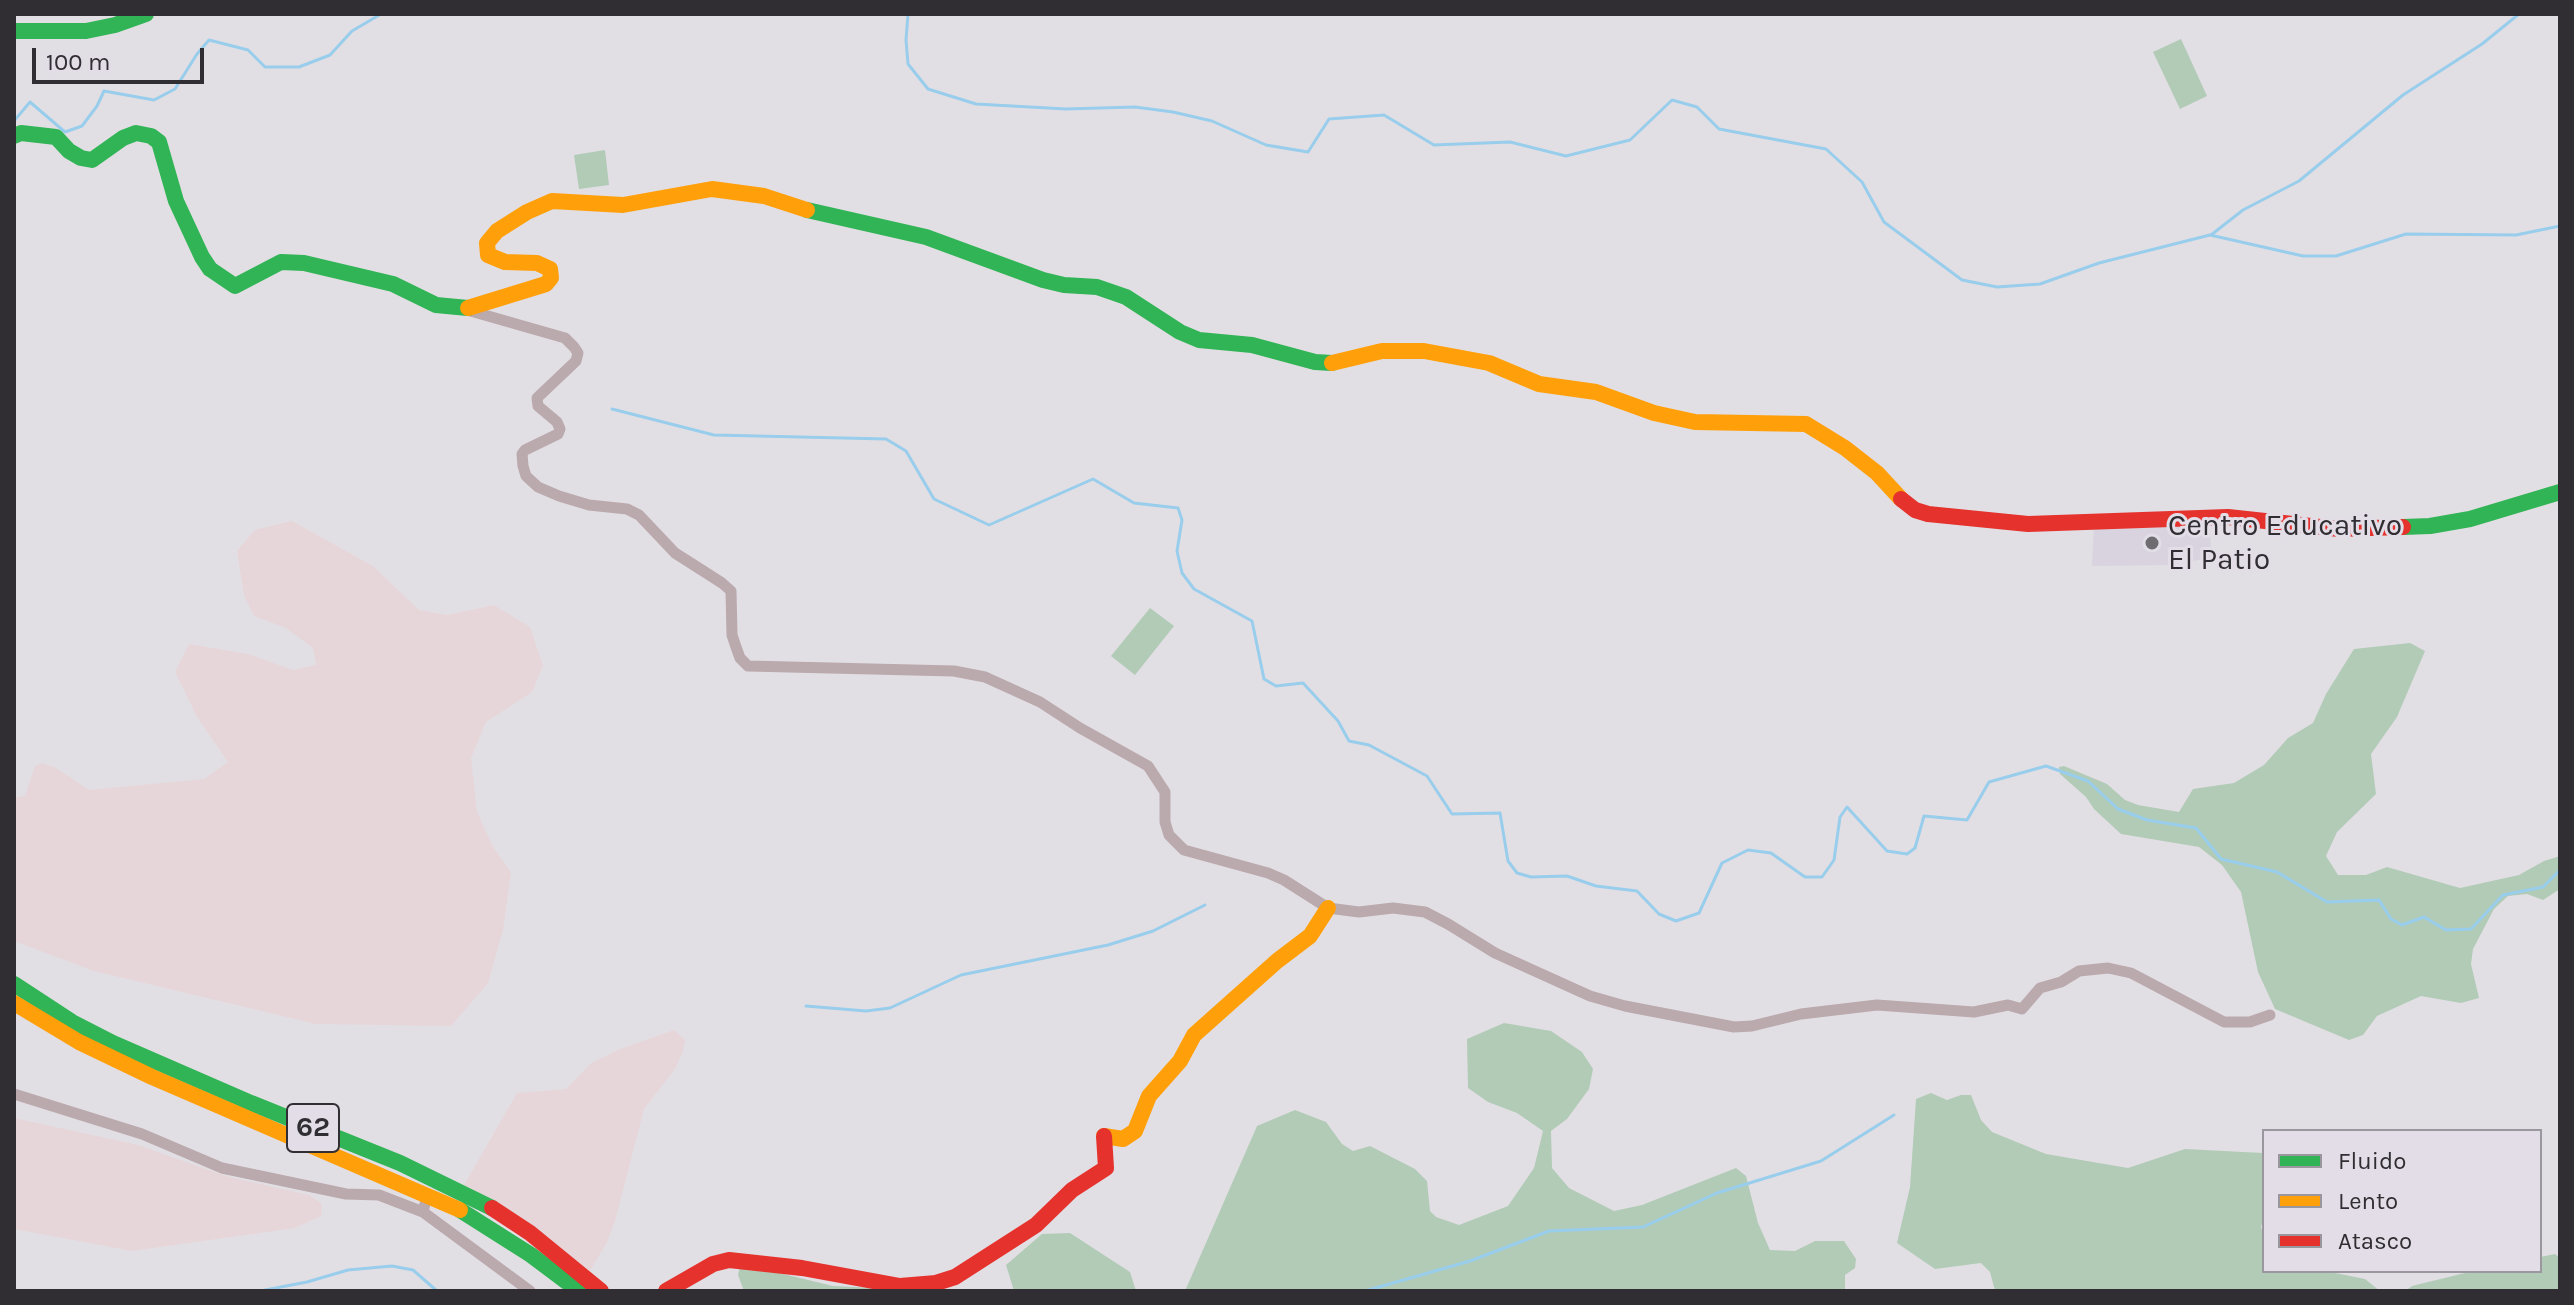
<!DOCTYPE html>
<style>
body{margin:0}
#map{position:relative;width:2574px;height:1305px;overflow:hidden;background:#e2dfe4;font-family:Karla,sans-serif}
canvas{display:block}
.frame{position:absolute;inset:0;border:16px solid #302e32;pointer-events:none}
.legend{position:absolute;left:2262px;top:1129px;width:280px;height:144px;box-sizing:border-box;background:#e2dde6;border:2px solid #9b979e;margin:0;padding:10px 14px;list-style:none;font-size:24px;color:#302e32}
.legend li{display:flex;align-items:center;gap:16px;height:40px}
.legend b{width:40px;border:2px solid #9b979e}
.scale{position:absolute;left:32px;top:48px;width:172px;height:36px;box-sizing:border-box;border:4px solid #302e32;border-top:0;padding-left:10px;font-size:24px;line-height:28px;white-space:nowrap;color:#302e32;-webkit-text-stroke:6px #e2dde6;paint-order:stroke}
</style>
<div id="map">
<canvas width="2574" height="1305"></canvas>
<div class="frame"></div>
<ul class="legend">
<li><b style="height:10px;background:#30b455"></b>Fluido</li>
<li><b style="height:10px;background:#ff9f0a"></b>Lento</li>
<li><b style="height:10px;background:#e5322d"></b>Atasco</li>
</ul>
<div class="scale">100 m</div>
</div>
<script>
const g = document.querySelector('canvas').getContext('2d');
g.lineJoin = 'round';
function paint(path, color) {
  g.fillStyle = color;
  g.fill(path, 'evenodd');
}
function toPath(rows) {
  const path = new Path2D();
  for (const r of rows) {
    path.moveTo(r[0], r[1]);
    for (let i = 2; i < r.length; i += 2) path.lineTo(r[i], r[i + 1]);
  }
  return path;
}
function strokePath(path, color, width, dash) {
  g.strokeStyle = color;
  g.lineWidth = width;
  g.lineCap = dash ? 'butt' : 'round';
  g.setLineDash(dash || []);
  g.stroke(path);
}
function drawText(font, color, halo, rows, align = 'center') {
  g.font = font + ' Karla,sans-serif';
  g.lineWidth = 6;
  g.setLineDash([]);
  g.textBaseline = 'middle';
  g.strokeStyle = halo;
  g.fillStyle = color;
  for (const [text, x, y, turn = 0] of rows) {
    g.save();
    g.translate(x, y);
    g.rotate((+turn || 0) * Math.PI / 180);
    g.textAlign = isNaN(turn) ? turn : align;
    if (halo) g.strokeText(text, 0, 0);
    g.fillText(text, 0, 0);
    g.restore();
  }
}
paint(toPath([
 [2164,525,2210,526,2211,558,2169,565,2092,566,2094,526]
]), '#d8d3de');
paint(toPath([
 [292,521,373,566,419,610,447,615,494,605,530,627,543,666,532,692,486,722,471,758,477,812,493,847,511,872,503,930,488,983,451,1026,316,1024,94,971,14,941,14,798,25,796,35,766,43,763,56,768,89,790,204,779,228,762,197,717,175,672,189,644,248,654,293,670,316,665,313,648,286,628,254,616,244,595,237,551,255,530],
 [674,1030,685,1040,683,1051,675,1069,644,1109,615,1221,607,1242,590,1271,464,1185,517,1093,566,1089,591,1063,618,1050],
 [14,1118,138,1145,229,1177,309,1195,322,1204,321,1216,295,1228,132,1251,14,1229]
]), '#e6d6d9');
paint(toPath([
 [2181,39,2207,96,2180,109,2153,52],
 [605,150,609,185,579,189,574,155],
 [1150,608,1174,626,1135,675,1111,656],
 [2410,643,2425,651,2397,717,2371,754,2376,794,2337,832,2326,856,2338,875,2366,875,2387,867,2460,888,2519,875,2544,861,2560,856,2560,889,2543,900,2527,894,2508,896,2494,909,2473,949,2471,964,2479,998,2461,1003,2421,996,2377,1016,2363,1035,2349,1040,2275,1009,2258,972,2241,892,2222,865,2199,847,2121,834,2094,809,2086,797,2060,774,2059,767,2064,766,2107,784,2125,800,2138,805,2179,812,2193,789,2234,783,2264,765,2288,738,2313,723,2326,694,2354,649],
 [1504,1023,1551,1031,1582,1052,1593,1069,1589,1089,1567,1119,1551,1131,1552,1168,1569,1188,1614,1211,1642,1205,1736,1168,1746,1176,1758,1223,1770,1250,1795,1251,1815,1241,1844,1241,1856,1259,1855,1268,1845,1275,1845,1291,1185,1291,1257,1126,1295,1110,1326,1122,1342,1144,1353,1151,1370,1146,1415,1169,1427,1181,1430,1211,1436,1217,1459,1225,1508,1206,1534,1168,1543,1131,1517,1113,1488,1102,1468,1088,1467,1039],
 [1931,1093,1947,1100,1961,1095,1971,1095,1981,1120,1992,1132,2046,1154,2128,1168,2185,1149,2263,1153,2264,1212,2261,1228,2264,1232,2264,1271,2325,1271,2365,1279,2380,1291,1995,1291,1990,1272,1981,1263,1935,1269,1897,1243,1910,1187,1916,1099],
 [1070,1233,1130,1272,1136,1291,1014,1291,1006,1265,1042,1234],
 [2555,1254,2560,1258,2560,1291,2405,1291,2412,1286,2473,1271,2540,1271,2540,1257],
 [740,1266,750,1266,833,1286,939,1291,744,1291,738,1275]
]), '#b1cbb7');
strokePath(toPath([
 [908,14,906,40,908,64,928,89,976,104,1066,109,1135,107,1173,112,1212,121,1266,145,1308,152,1329,119,1384,115,1434,145,1510,142,1566,156,1630,140,1672,100,1697,107,1719,129,1826,149,1862,182,1884,222,1962,280,1997,287,2040,284,2099,263,2210,235,2303,256,2336,256,2406,234,2516,235,2560,226],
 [14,121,30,102,65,132,82,126,97,106,104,91,154,100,175,89,197,54,209,40,248,50,265,67,299,67,330,55,352,31,381,14],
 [2211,235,2243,210,2299,181,2403,95,2482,44,2519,14],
 [612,409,714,435,886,439,906,451,934,499,989,525,1093,479,1134,503,1178,508,1182,520,1177,551,1182,573,1194,589,1252,621,1264,679,1276,686,1303,683,1338,721,1349,741,1369,745,1427,776,1452,814,1500,813,1508,861,1517,873,1531,877,1567,876,1596,886,1637,891,1659,914,1676,921,1699,913,1722,863,1748,850,1771,853,1805,877,1822,877,1834,860,1840,817,1847,807,1887,851,1907,854,1915,848,1924,816,1967,820,1989,782,2046,766,2088,781,2118,809,2147,820,2196,828,2221,859,2277,872,2327,902,2379,900,2391,919,2402,925,2424,917,2446,930,2471,929,2503,895,2543,887,2560,870],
 [806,1006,866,1011,890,1008,961,975,1108,945,1153,931,1205,905],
 [260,1291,307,1282,348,1270,392,1266,413,1270,437,1291],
 [1259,1291,1288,1291],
 [1365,1291,1470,1261,1549,1231,1643,1227,1717,1193,1821,1161,1894,1115]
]), '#99cdec', 3);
strokePath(toPath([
 [467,310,565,338,574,347,578,353,576,361,537,398,538,406,557,422,560,429,558,434,525,450,522,454,523,466,526,476,538,487,559,496,589,505,627,509,639,515,675,553,722,583,731,591,732,635,736,647,740,658,748,666,954,671,985,677,1040,702,1080,728,1148,766,1165,792,1165,822,1169,835,1184,850,1268,873,1284,880,1328,908,1359,912,1393,908,1425,912,1448,924,1495,953,1590,996,1625,1006,1734,1027,1752,1026,1801,1014,1877,1005,1974,1012,2008,1005,2022,1009,2040,988,2061,982,2079,971,2108,968,2131,973,2224,1022,2250,1022,2270,1015],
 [14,1094,142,1134,222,1168,346,1194,379,1195,423,1212,427,1196],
 [423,1212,530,1291]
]), '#baa9ad', 11);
strokePath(toPath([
 [14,31,86,31,115,25,146,14],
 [14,136,21,133,56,137,69,151,81,158,92,160,123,138,136,133,151,136,159,142,176,201,202,257,210,269,235,286,281,262,304,263,393,284,436,305,468,308],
 [807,210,926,237,1043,280,1064,285,1097,287,1126,297,1180,332,1199,340,1252,345,1315,362,1332,363],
 [2403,527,2430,526,2470,519,2560,492],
 [14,984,72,1022,113,1043,251,1103,400,1163,492,1208],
 [460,1210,531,1255,579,1291]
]), '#30b455', 16);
strokePath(toPath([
 [468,308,546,284,551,278,550,269,537,263,505,262,488,255,487,243,497,231,527,212,552,201,623,205,712,189,764,196,807,210],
 [1332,363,1382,351,1424,351,1489,363,1539,384,1596,392,1654,413,1695,422,1806,424,1845,448,1877,473,1901,499],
 [14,1003,79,1042,152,1077,460,1210],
 [1104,1136,1123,1139,1135,1131,1149,1096,1180,1061,1194,1035,1277,961,1310,936,1328,908]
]), '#ff9f0a', 16);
strokePath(toPath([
 [1901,499,1915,510,1928,514,2028,524,2228,517,2339,529,2403,527],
 [492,1208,530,1233,601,1291],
 [666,1291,713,1264,729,1260,802,1268,900,1286,936,1283,955,1277,1036,1225,1072,1190,1106,1168,1104,1136]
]), '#e5322d', 16);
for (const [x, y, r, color] of [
 [2152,543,8,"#6e6c70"]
]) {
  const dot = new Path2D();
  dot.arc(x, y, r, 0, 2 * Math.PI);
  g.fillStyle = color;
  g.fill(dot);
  strokePath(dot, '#e2dde6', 3);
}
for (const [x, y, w] of [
 [313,1128,52]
]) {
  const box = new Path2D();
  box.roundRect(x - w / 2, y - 24, w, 48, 6);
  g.fillStyle = '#e2dde6';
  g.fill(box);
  strokePath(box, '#302e32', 2);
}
drawText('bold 28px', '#302e32', null, [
 ["62",313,1128]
]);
drawText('30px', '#302e32', '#e2dde6', [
 ["Centro Educativo",2168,526],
 ["El Patio",2168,560]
], 'left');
</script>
